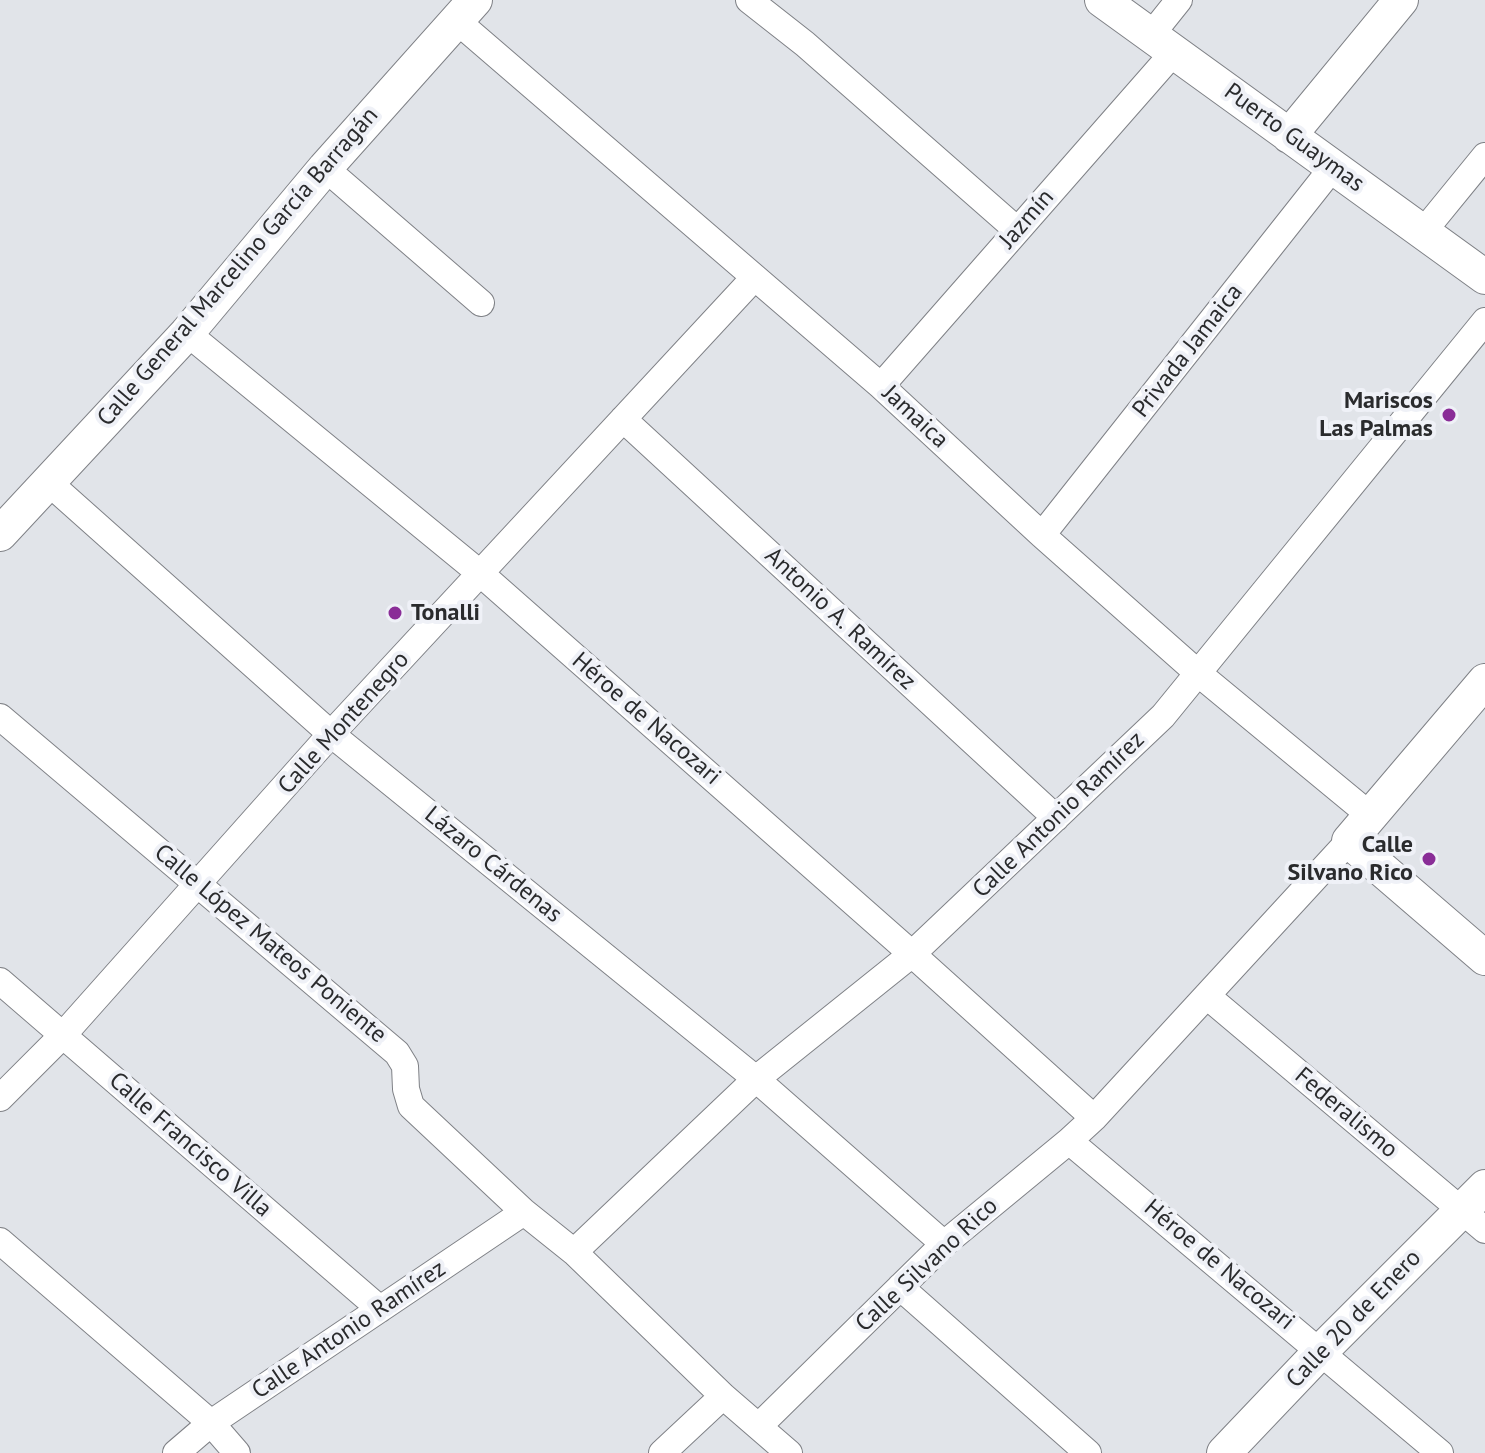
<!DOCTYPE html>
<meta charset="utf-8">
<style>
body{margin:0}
canvas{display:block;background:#e1e4e9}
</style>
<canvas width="1485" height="1453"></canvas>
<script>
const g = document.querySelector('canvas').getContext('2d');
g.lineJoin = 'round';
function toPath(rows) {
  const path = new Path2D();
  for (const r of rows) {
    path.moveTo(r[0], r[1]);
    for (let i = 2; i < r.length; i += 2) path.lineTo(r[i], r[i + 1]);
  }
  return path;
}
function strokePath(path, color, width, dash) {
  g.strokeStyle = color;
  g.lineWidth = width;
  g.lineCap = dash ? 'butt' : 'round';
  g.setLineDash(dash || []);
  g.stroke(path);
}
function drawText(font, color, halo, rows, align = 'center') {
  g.font = font + ' "PT Sans",sans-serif';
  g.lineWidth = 8;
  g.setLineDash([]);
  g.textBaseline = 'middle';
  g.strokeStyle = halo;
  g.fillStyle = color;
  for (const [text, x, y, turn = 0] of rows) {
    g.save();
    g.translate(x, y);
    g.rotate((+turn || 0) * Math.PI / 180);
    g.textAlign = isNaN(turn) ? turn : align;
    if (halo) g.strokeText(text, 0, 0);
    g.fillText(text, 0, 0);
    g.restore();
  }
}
const minor = toPath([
 [749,0,805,44,1017,230],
 [457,21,881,386,1042,535,1199,674,1371,816],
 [1151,35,1179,0],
 [325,168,481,303],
 [1423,232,1485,156],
 [187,333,481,574,912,954,1094,1118],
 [881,386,1174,52],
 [623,419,1056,818],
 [47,481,331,734,756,1079,944,1244],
 [1042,535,1333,167],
 [0,717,397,1053,405,1066,406,1089,411,1106,524,1212,574,1252,723,1396,789,1453],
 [0,981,380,1309],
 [1207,996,1485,1230],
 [0,1098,63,1035,331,734,754,278],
 [1069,1141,1440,1453],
 [0,1241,211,1423,237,1453],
 [574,1252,756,1079,912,954,1163,716,1485,321],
 [900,1287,1088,1453],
 [759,1426,944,1244,1069,1141,1094,1118,1349,841],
 [176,1453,211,1423,524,1212],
 [662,1453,723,1396]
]);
const tertiary = toPath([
 [1102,0,1485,277],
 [1289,136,1401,0],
 [0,534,187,333,325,168,475,0],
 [1485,681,1349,841,1485,958],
 [1224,1453,1321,1351,1485,1187]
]);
strokePath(minor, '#7f8186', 28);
strokePath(tertiary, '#7f8186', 36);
strokePath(minor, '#fff', 26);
strokePath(tertiary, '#fff', 34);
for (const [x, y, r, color] of [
 [1449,415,8,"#8a2d97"],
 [395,613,8,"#8a2d97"],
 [1429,859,8,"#8a2d97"]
]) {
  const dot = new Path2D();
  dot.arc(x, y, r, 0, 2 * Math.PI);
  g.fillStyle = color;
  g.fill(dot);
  strokePath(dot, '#eff1f7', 3);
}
drawText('24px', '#2a2b2d', '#eff1f7', [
 ["Puerto Guaymas",1294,138,36],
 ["Jazmín",1027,219,-49],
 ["Calle General Marcelino García Barragán",238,267,-49],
 ["Privada Jamaica",1188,351,-52],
 ["Jamaica",915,417,43],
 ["Antonio A. Ramírez",840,619,43],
 ["Héroe de Nacozari",646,719,41],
 ["Calle Montenegro",344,723,-48],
 ["Calle Antonio Ramírez",1059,815,-44],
 ["Lázaro Cárdenas",493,865,39],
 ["Calle López Mateos Poniente",270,944,40],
 ["Federalismo",1346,1113,40],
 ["Calle Francisco Villa",190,1145,41],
 ["Calle Silvano Rico",927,1265,-43],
 ["Héroe de Nacozari",1219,1265,40],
 ["Calle 20 de Enero",1354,1319,-46],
 ["Calle Antonio Ramírez",349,1330,-34]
]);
drawText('bold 24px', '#2a2b2d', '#eff1f7', [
 ["Mariscos",1433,401],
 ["Las Palmas",1433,429],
 ["Tonalli",411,613,"left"],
 ["Calle",1413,845],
 ["Silvano Rico",1413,873]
], 'right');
</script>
